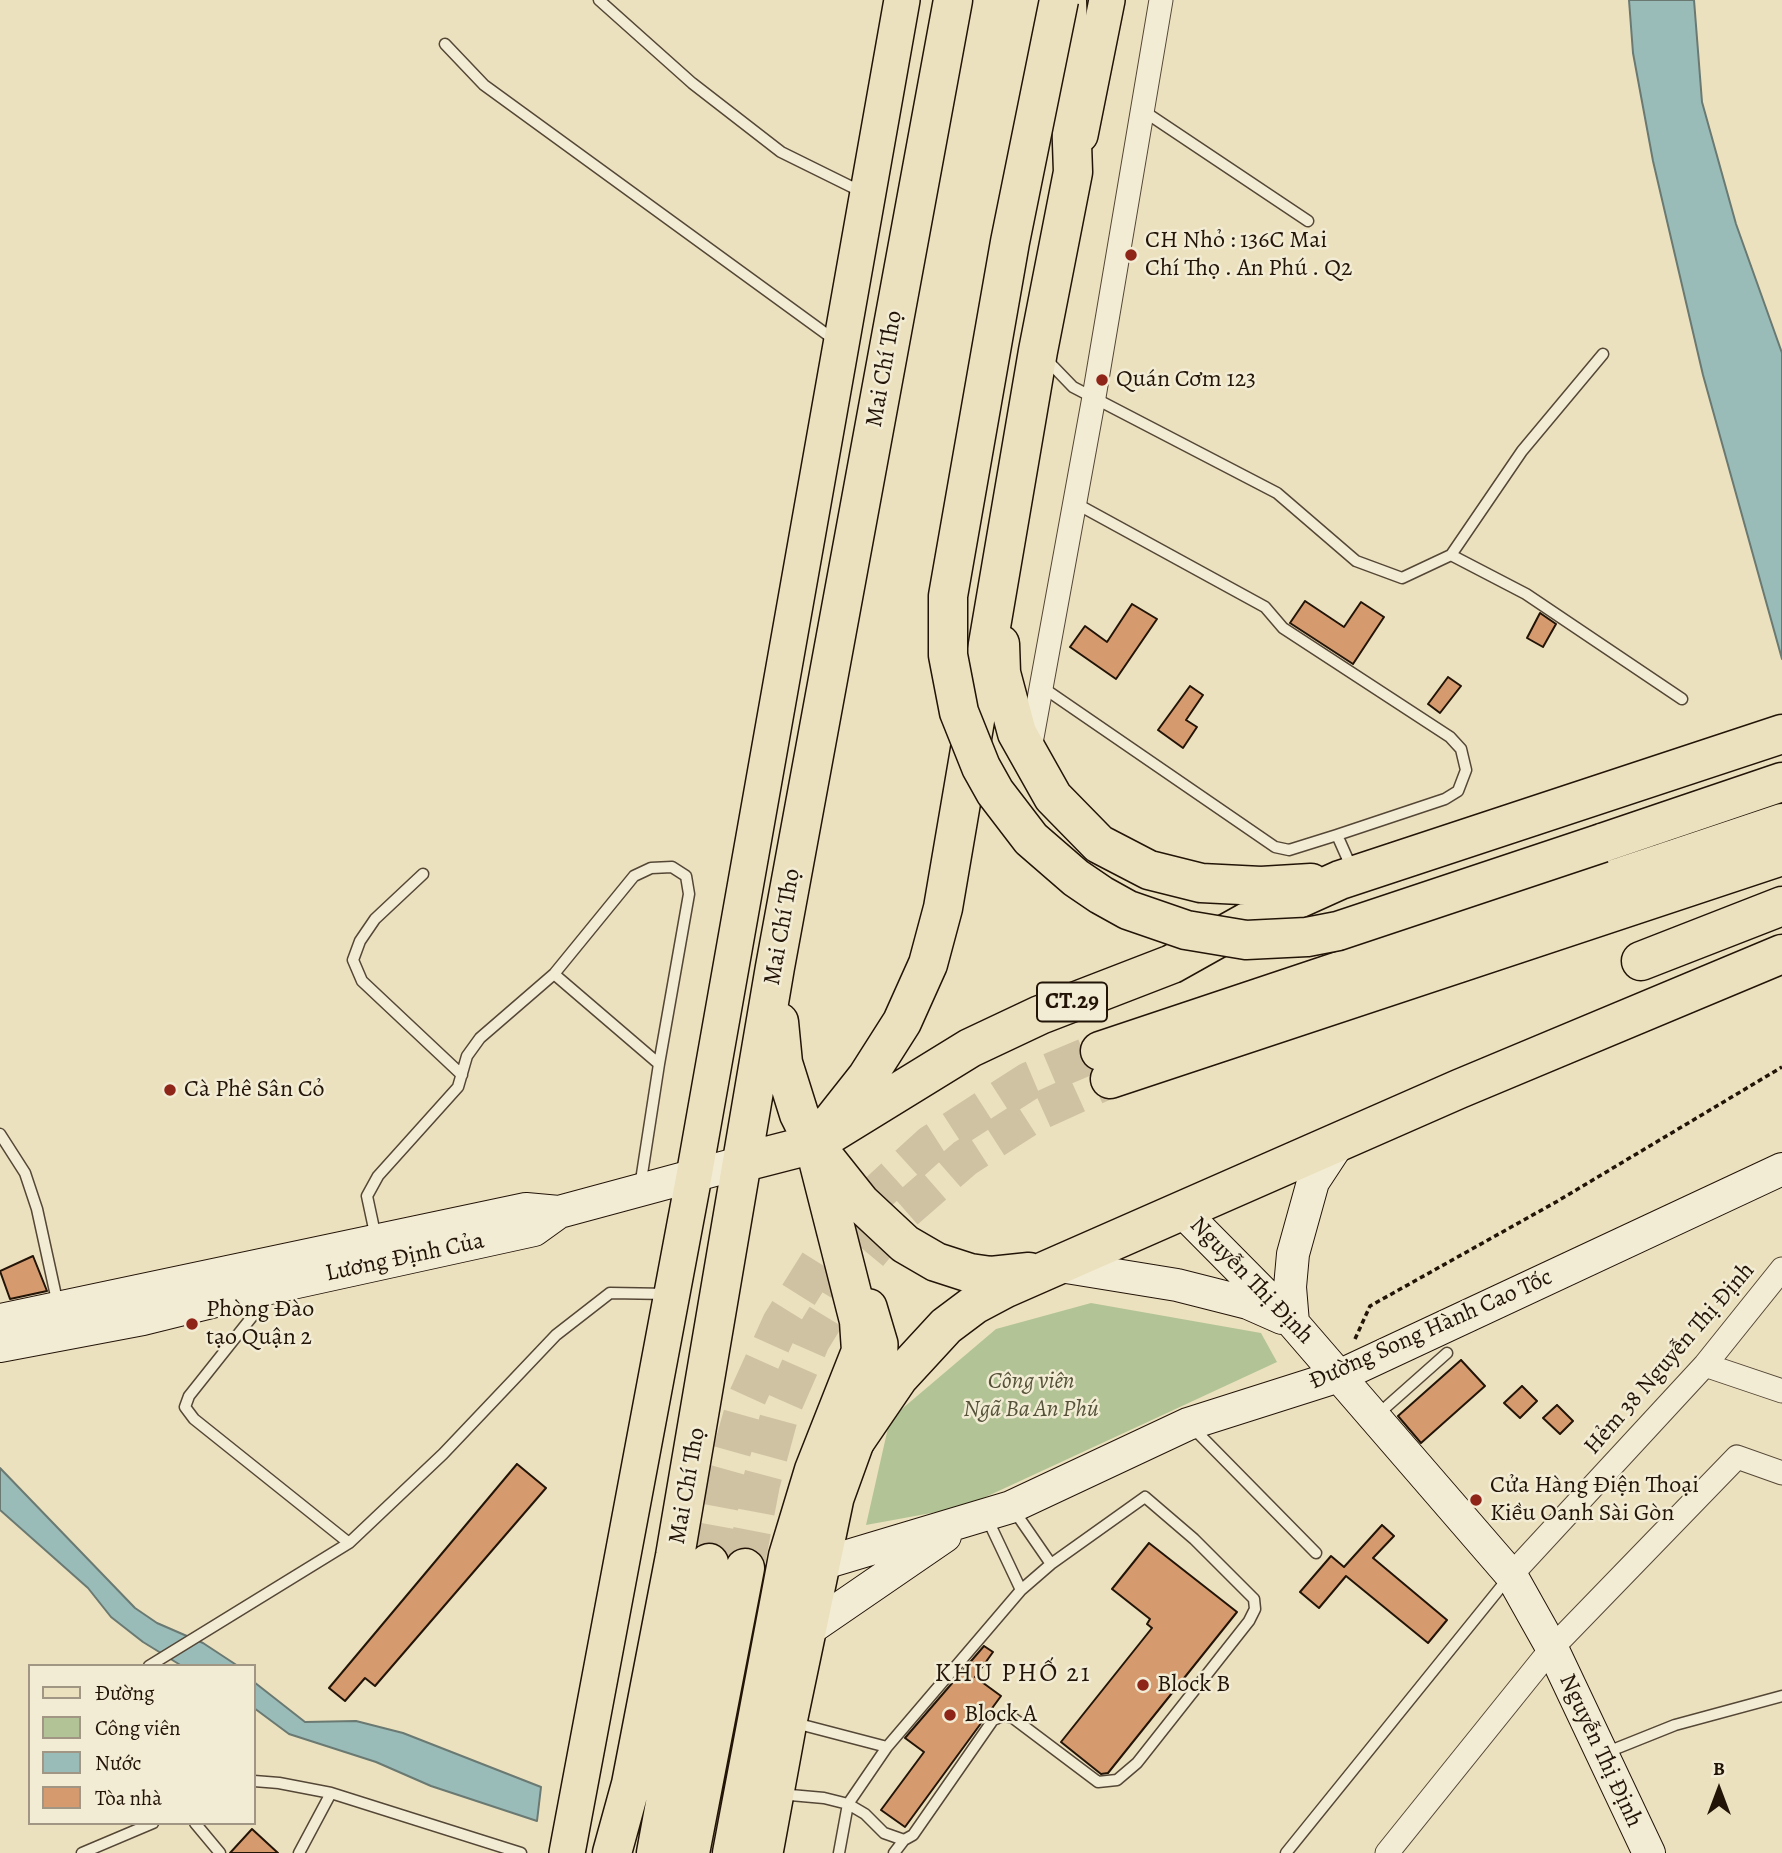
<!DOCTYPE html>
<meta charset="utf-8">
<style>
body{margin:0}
#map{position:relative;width:1782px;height:1853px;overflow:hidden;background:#ece1be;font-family:Alegreya,serif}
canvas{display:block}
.legend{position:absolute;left:28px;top:1664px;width:228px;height:161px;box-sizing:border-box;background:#f3ecd5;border:2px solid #a09683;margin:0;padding:9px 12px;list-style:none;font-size:21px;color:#231408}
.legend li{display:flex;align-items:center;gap:14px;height:35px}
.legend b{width:35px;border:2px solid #a09683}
.north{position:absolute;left:1684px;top:1755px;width:70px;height:70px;-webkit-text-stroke:5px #f3ecd5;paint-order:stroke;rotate:0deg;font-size:19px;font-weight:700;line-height:28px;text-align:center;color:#231408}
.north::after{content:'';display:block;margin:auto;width:24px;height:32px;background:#231408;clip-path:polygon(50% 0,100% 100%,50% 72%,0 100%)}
</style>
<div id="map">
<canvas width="1782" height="1853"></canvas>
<ul class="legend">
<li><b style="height:9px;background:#ece1be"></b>Đường</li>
<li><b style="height:19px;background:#b2c496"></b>Công viên</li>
<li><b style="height:19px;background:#9abcb9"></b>Nước</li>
<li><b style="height:19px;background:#d59b6f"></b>Tòa nhà</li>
</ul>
<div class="north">B</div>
</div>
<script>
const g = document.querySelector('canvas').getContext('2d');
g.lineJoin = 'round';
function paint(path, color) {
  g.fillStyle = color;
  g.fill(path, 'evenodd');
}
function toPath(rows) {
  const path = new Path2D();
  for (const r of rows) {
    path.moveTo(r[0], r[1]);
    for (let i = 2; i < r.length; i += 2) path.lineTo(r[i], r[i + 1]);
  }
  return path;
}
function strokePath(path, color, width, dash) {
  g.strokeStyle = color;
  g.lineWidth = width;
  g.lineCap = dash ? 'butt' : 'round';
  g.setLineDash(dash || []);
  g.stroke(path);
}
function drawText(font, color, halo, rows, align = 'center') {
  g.font = font + ' Alegreya,serif';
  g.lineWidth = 5;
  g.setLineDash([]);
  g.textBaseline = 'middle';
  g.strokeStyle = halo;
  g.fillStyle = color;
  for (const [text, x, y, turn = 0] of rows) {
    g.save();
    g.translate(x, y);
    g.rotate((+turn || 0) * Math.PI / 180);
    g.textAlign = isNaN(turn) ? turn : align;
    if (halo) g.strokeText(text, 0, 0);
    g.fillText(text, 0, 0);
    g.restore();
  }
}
paint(toPath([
 [1091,1303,1261,1333,1277,1362,964,1507,866,1525,890,1419,996,1329]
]), '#b2c496');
const water = toPath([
 [1629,0,1694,0,1702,102,1736,224,1782,353,1782,659,1703,375,1653,161,1633,53,1629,0],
 [0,1468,135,1608,157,1623,203,1643,238,1666,182,1666,143,1642,111,1617,88,1588,0,1510,0,1468],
 [254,1682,305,1722,356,1721,403,1733,541,1787,537,1821,431,1786,376,1762,289,1734,254,1708,254,1682]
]);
paint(water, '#9abcb9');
strokePath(water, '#6a7972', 2);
const building = toPath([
 [1305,601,1344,627,1361,602,1384,617,1353,664,1290,623,1305,601],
 [1132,604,1157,619,1116,679,1070,647,1085,626,1107,642,1132,604],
 [1540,613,1556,624,1543,647,1527,638,1540,613],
 [1448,677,1461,686,1440,713,1428,704,1448,677],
 [1190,686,1203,695,1186,720,1197,727,1183,748,1158,730,1190,686],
 [33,1256,47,1291,10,1299,0,1271,33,1256],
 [1461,1360,1485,1386,1421,1443,1398,1416,1461,1360],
 [1522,1386,1537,1401,1520,1418,1504,1403,1522,1386],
 [1557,1405,1573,1421,1560,1434,1543,1418,1557,1405],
 [517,1464,546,1488,375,1686,365,1678,345,1701,329,1688,517,1464],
 [1382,1525,1394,1536,1373,1558,1447,1620,1428,1643,1346,1576,1319,1608,1300,1592,1331,1556,1344,1567,1382,1525],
 [1149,1543,1237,1612,1108,1773,1101,1774,1061,1742,1152,1628,1147,1624,1150,1619,1112,1589,1149,1543],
 [984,1646,993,1652,975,1677,1001,1696,905,1827,881,1810,924,1752,905,1738,984,1646],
 [252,1829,278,1853,230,1853,252,1829]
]);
paint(building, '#d59b6f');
strokePath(building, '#231408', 2);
strokePath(toPath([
 [709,1563,725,1476,747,1398,781,1323,824,1254,874,1196,931,1144,1029,1081,1100,1051],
 [745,1568,761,1484,781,1410,811,1341,851,1275,903,1212,965,1158,1035,1113,1110,1079]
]), '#cec2a3', 38, [38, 19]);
const lane = toPath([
 [599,0,692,83,781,152,864,193],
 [445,44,484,85,836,341],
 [1142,110,1308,221],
 [1045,358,1073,387,1277,493,1356,561,1402,578,1451,555,1526,594,1682,699],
 [1075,503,1265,607,1283,628,1450,737,1461,749,1466,770,1458,791,1445,799,1337,835,1353,871],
 [1451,555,1522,451,1603,354],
 [1042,687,1275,847,1289,850,1337,835],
 [423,874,375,919,360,941,353,960,362,981,462,1075],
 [554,974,659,1064,640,1187],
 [0,1134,25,1173,37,1209,58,1305],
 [376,1238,367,1196,378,1176,458,1087,467,1056,480,1038,554,974,634,876,651,868,672,867,686,876,689,894,659,1064],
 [256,1294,255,1313,189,1396,185,1407,194,1419,349,1543],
 [1376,1416,1447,1353],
 [1193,1428,1316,1553],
 [1013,1509,1051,1564],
 [986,1516,1021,1590],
 [149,1666,349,1543,443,1454,556,1335,610,1293,669,1294],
 [795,1723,887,1747],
 [1605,1753,1675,1725,1782,1696],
 [254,1781,279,1783,331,1793],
 [779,1794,824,1798,848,1804,865,1814,884,1833,904,1840,913,1835,993,1720,1003,1716,1013,1718,1098,1782,1117,1780,1137,1763,1249,1621,1255,1609,1254,1599,1194,1539,1145,1497,1051,1564,1021,1590,887,1747,848,1804,839,1853],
 [195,1823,220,1853],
 [82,1853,153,1823],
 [299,1853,331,1793,521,1853],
 [894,1853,904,1840],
 [1286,1853,1509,1577]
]);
const street = toPath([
 [1029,754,1094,397,1161,0],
 [1705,1365,1782,1391],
 [1511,1575,1705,1365,1782,1269],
 [1387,1853,1552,1648,1737,1457,1782,1473]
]);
const secondary = toPath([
 [1182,1211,1293,1323,1511,1575,1552,1648,1649,1853],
 [1054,1265,1177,1285,1248,1303,1282,1318],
 [0,1320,526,1209,559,1212,744,1162],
 [1293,1323,1290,1287,1293,1254,1313,1182,1338,1144],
 [0,1346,143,1319,256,1291,534,1230,559,1212],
 [821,1564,1011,1507,1188,1424,1339,1376,1782,1169],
 [808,1630,945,1536]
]);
const primary = toPath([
 [1080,135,1107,0],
 [567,1853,694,1176,902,0],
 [765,1853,789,1722,836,1498,879,1379,880,1344,869,1307]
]);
const highway = toPath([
 [1000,644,1001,673,1017,733,1053,797,1099,844,1149,870,1201,883,1261,886,1311,883],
 [1602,843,1782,782],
 [1641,961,1782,906],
 [779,1022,783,1063,799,1114,814,1144,861,1203,905,1244,936,1262,970,1273,991,1276,1029,1272],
 [1100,1051,1782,823],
 [1110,1079,1782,856],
 [814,1144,867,1077,902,1022,928,964,943,908,1038,351,1073,172,1067,0],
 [744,1162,814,1144,970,1048,1040,1015,1172,964,1247,922,1340,880,1782,734],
 [856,1440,899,1377,946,1326,974,1305,1006,1288,1459,1089,1782,954],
 [612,1853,631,1784,675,1556,775,967,953,0],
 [656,1853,709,1563],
 [690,1853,745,1568],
 [732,1853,788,1556,814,1470,861,1351,859,1321,814,1144]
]);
strokePath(lane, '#554736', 13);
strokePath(street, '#554736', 25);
strokePath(secondary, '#231408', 34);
strokePath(primary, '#231408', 38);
strokePath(highway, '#231408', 41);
strokePath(toPath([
 [1355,1339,1370,1306,1556,1202,1782,1067]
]), '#231408', 3.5, [5, 3.5]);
strokePath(lane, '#f3ecd5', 10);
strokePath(street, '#f3ecd5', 23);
strokePath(secondary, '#f3ecd5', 32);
strokePath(primary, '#ece1be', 35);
strokePath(highway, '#ece1be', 38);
const highwayBridge = toPath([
 [1059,0,1010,242,948,596,948,655,959,712,981,767,995,792,1031,839,1076,878,1101,895,1128,910,1186,930,1246,940,1307,937,1338,931,1602,843]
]);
strokePath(highwayBridge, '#231408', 41, []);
strokePath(highwayBridge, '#ece1be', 38);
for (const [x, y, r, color] of [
 [1131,255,7,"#8f2418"],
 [1102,380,7,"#8f2418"],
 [170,1090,7,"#8f2418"],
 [192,1324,7,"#8f2418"],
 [1476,1500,7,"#8f2418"],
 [1143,1685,7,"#8f2418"],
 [950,1715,7,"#8f2418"]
]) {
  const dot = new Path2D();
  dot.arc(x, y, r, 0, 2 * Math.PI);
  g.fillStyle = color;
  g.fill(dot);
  strokePath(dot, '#f3ecd5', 2.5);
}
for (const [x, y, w] of [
 [1072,1002,70]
]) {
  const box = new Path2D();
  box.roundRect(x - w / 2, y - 19.5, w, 39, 5);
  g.fillStyle = '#f3ecd5';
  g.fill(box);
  strokePath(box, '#231408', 2);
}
drawText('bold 23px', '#231408', null, [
 ["CT.29",1072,1002]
]);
drawText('24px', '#231408', '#f3ecd5', [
 ["CH Nhỏ : 136C Mai",1145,241],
 ["Chí Thọ . An Phú . Q2",1145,269],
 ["Quán Cơm 123",1116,380],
 ["Cà Phê Sân Cỏ",184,1090],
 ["Phòng Đào",206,1310],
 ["tạo Quận 2",206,1338],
 ["Cửa Hàng Điện Thoại",1490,1486],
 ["Kiều Oanh Sài Gòn",1490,1514],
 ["Block B",1157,1685],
 ["Block A",964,1715]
], 'left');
drawText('24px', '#231408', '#f3ecd5', [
 ["Mai Chí Thọ",885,369,-80],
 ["Mai Chí Thọ",783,927,-80],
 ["Lương Định Của",405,1258,-12],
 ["Nguyễn Thị Định",1251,1281,46],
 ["Đường Song Hành Cao Tốc",1431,1330,-24],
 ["Hẻm 38 Nguyễn Thị Định",1670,1359,-49],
 ["Mai Chí Thọ",688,1486,-80],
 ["Nguyễn Thị Định",1600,1751,65]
]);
drawText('italic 24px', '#55523a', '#f3ecd5', [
 ["Công viên",1031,1382],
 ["Ngã Ba An Phú",1031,1410]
]);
g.letterSpacing = '2px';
drawText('26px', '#231408', '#f3ecd5', [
 ["KHU PHỐ 21",1013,1675]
]);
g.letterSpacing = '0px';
</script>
